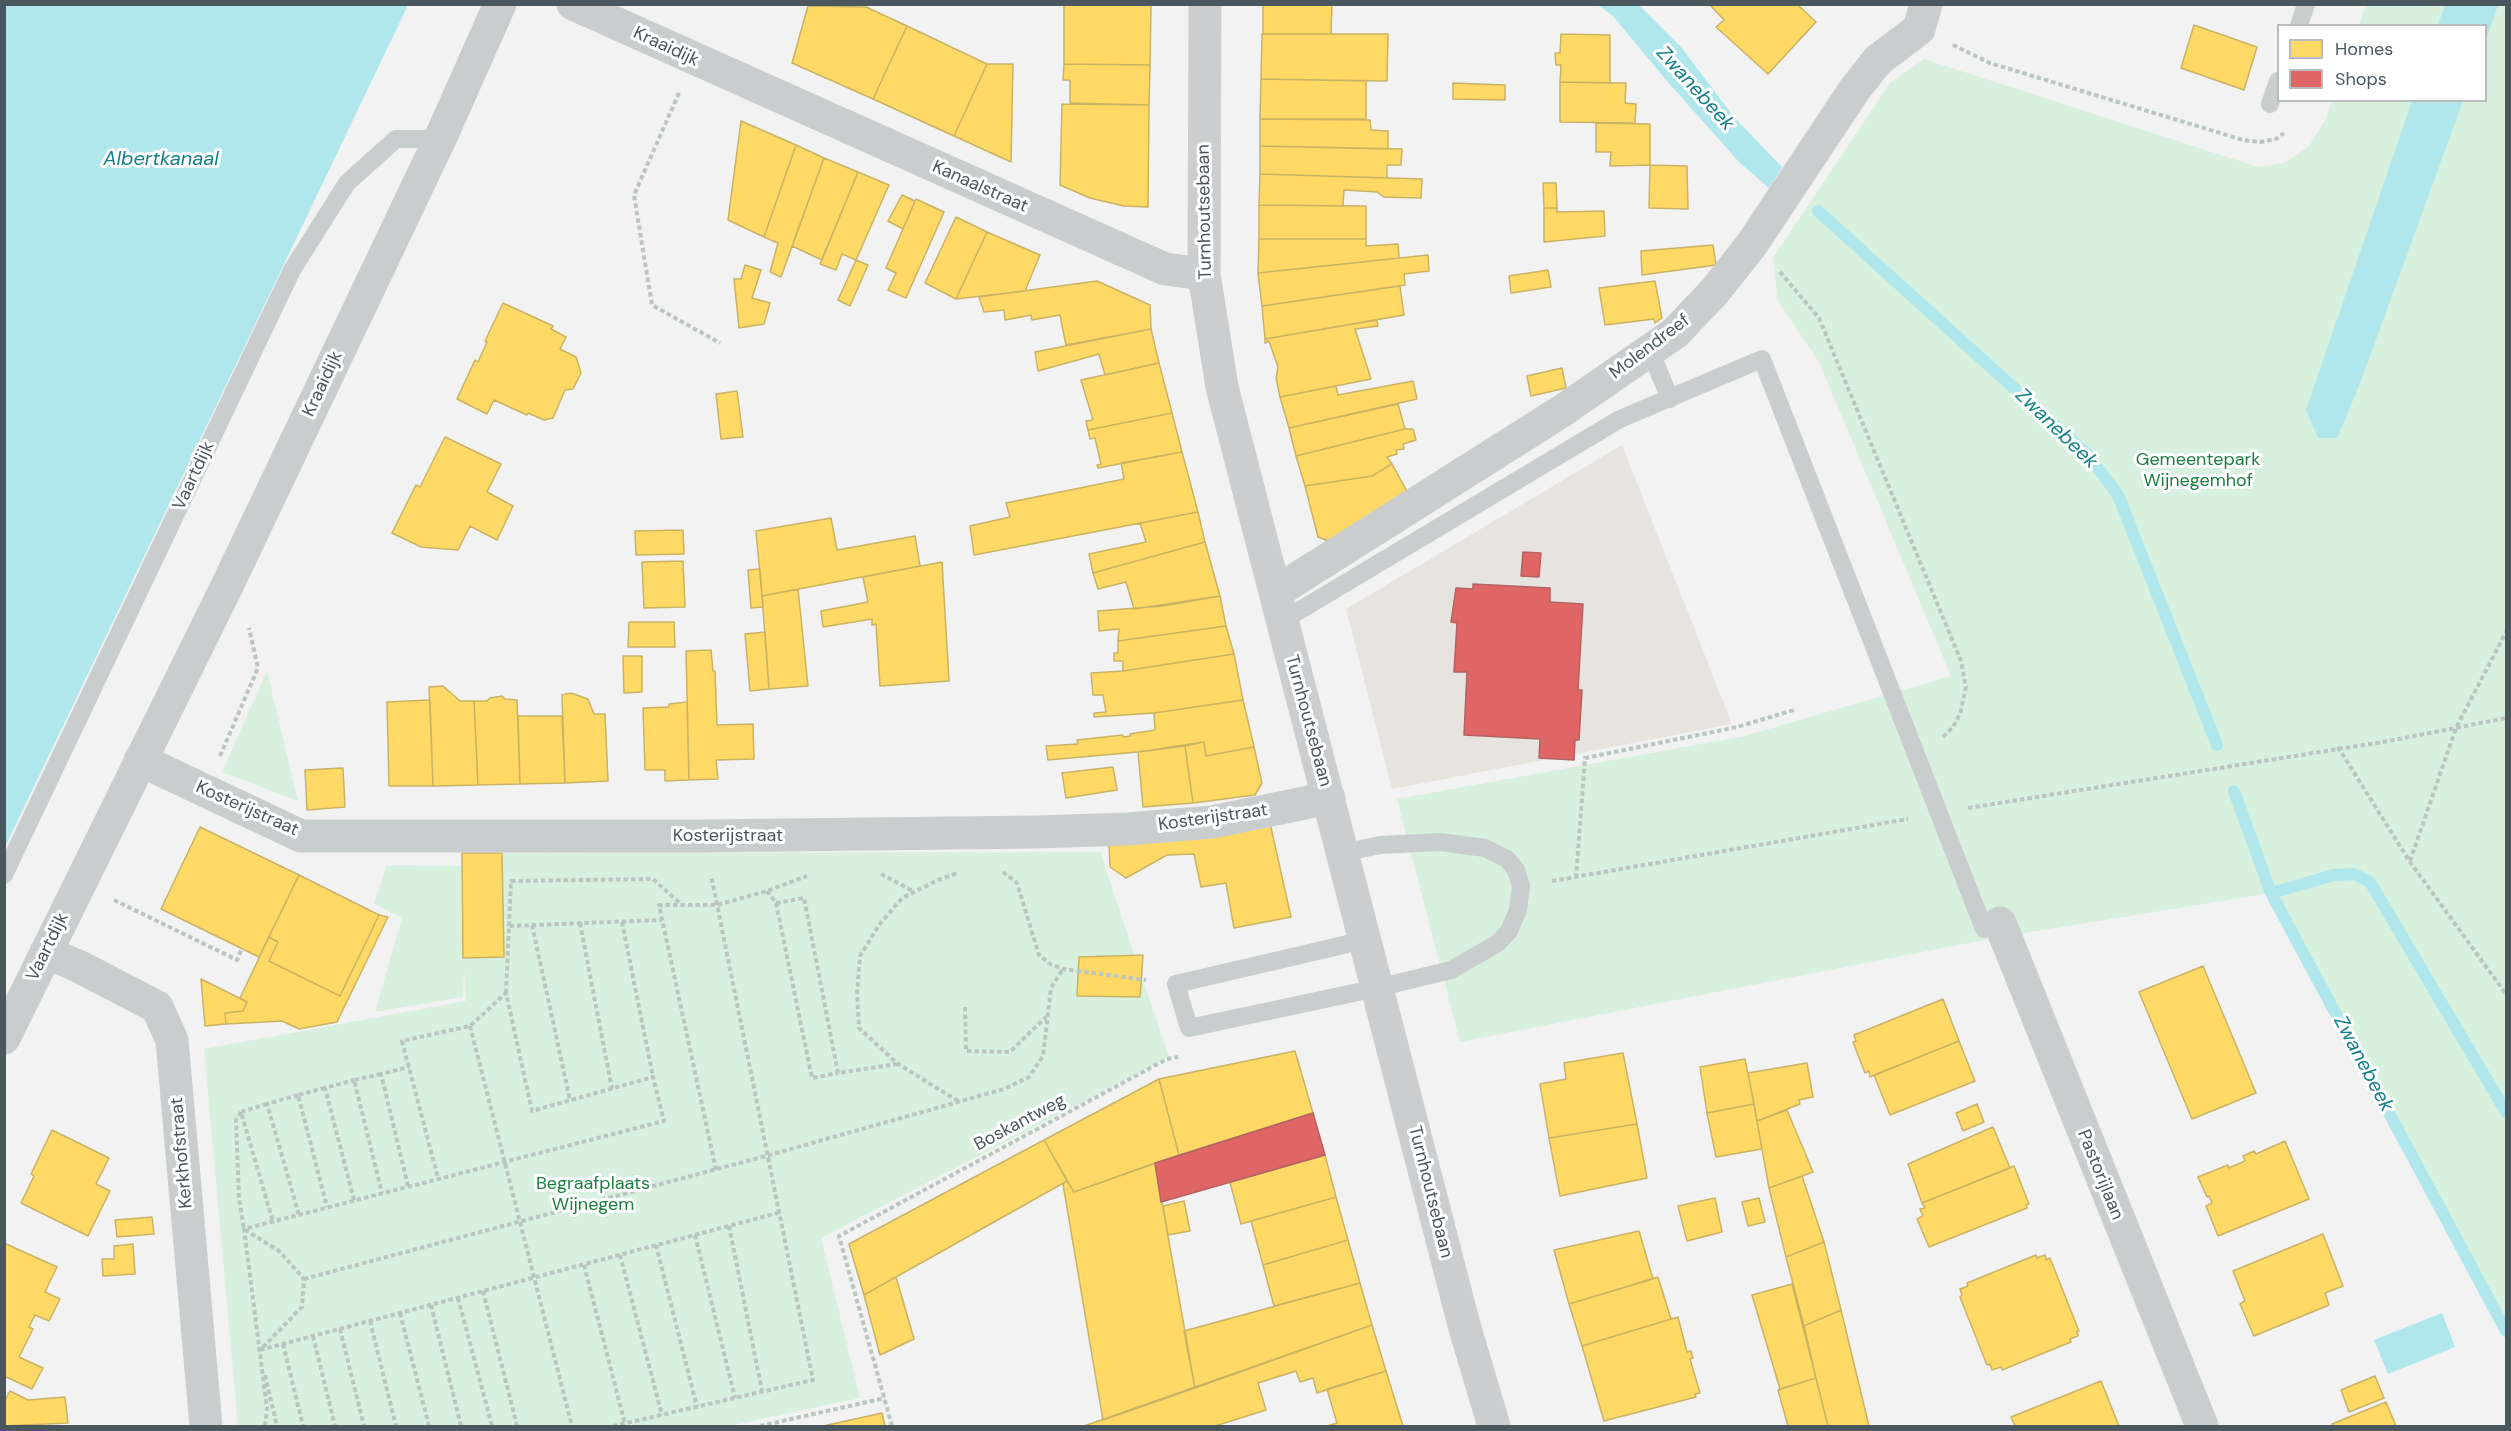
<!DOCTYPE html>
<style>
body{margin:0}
#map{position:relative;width:2511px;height:1431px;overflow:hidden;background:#f2f2f2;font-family:"DM Sans",sans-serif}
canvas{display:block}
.frame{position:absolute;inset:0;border:6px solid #4a575e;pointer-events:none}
.legend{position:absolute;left:2277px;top:24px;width:210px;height:78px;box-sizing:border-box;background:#fff;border:2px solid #b7bcbf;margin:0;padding:8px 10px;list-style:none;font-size:18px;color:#4a575e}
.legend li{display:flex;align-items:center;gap:12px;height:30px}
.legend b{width:30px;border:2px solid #b7bcbf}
</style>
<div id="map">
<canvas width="2511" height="1431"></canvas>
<div class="frame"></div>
<ul class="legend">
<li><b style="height:16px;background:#ffd966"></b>Homes</li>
<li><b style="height:16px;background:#e06666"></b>Shops</li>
</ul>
</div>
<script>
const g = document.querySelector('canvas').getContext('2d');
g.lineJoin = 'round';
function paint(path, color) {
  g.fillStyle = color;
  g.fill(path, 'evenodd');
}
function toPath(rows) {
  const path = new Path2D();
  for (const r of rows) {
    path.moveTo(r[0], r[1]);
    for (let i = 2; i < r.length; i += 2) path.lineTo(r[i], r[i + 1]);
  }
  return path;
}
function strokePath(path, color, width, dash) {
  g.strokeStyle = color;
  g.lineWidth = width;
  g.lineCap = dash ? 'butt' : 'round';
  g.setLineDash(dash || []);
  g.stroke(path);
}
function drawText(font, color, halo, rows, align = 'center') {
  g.font = font + ' "DM Sans",sans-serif';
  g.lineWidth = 6;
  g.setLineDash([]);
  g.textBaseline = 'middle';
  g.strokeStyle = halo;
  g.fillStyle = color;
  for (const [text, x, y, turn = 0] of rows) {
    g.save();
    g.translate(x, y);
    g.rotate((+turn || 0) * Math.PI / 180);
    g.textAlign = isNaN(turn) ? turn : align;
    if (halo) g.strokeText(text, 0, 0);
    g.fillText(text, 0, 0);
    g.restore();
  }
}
paint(toPath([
 [1622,445,1732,724,1392,789,1346,609]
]), '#e7e4e0');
paint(toPath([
 [2366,5,2506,5,2506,1331,2271,893,1994,938,1460,1042,1397,799,1745,736,1951,676,1819,362,1778,301,1773,258,1890,83,1924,59,2258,167,2285,163,2309,146,2325,120,2332,101,2486,100,2486,26,2359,25],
 [267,671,298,801,222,772],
 [1100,852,1169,1057,821,1238,860,1398,729,1426,238,1426,204,1049,466,1001,464,968,463,997,375,1012,402,918,374,904,387,865,462,866,462,853]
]), '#d8f0de');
paint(toPath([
 [5,4,408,5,5,847,4,5],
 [1598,5,1639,5,1681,47,1733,116,1782,167,1769,188,1739,162,1667,81,1613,16],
 [2445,5,2498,5,2486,40,2486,26,2438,25],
 [2412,101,2463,101,2359,386,2337,438,2318,438,2306,410],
 [2442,1313,2455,1347,2388,1374,2374,1340]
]), '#afe7ec');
const homes = toPath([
 [1064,4,1151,4,1150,65,1064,64,1064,4],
 [1263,4,1332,4,1331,34,1263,34,1263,4],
 [1709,4,1797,4,1816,22,1768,74,1716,27,1724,20,1709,4],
 [808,6,866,7,907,26,873,99,792,63,808,6],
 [2194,25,2257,47,2244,90,2181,68,2194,25],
 [907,26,987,64,954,136,873,99,907,26],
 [1262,34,1388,34,1387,81,1261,79,1262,34],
 [1561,34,1610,35,1610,83,1560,82,1561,65,1556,65,1555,53,1560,53,1561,34],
 [987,64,1013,64,1011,162,954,136,987,64],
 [1064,64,1150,65,1149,105,1070,103,1070,80,1063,80,1064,64],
 [1261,79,1366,81,1366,119,1260,119,1261,79],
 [1560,82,1626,83,1625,103,1636,104,1635,123,1560,122,1560,82],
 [1453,83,1505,85,1505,100,1453,99,1453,83],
 [1062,104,1149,105,1148,207,1124,206,1090,198,1060,185,1062,104],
 [1260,119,1370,120,1371,130,1388,131,1388,149,1260,146,1260,119],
 [741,121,796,145,764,237,728,220,741,121],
 [1596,123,1650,124,1650,165,1610,166,1611,152,1596,152,1596,123],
 [796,145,824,158,781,277,770,272,778,243,764,237,796,145],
 [1260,146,1402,149,1401,165,1387,165,1387,178,1260,174,1260,146],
 [824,158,858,172,822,260,792,246,824,158],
 [1650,165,1687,166,1688,209,1649,208,1650,165],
 [858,172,889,185,856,260,842,254,836,270,820,264,858,172],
 [1260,174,1422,179,1421,198,1384,197,1377,192,1344,190,1343,206,1259,205,1260,174],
 [1543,183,1556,183,1557,208,1544,208,1543,183],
 [902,195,915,201,903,229,888,221,902,195],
 [916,199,944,212,906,298,888,290,896,273,886,268,916,199],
 [1259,205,1366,206,1366,239,1259,239,1259,205],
 [1544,208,1557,208,1557,212,1604,211,1605,236,1544,242,1544,208],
 [956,217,987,232,956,299,925,283,956,217],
 [987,232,1040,255,1025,291,956,299,987,232],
 [1259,239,1366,239,1366,246,1398,244,1399,258,1258,273,1259,239],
 [1713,245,1716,265,1642,275,1641,251,1713,245],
 [1428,255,1429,271,1404,274,1405,285,1262,306,1258,273,1428,255],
 [856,260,868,265,850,306,838,300,856,260],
 [745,265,761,270,752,298,770,303,764,324,739,328,734,279,741,279,745,265],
 [1548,270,1551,287,1511,293,1509,276,1548,270],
 [1097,281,1150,305,1151,329,1066,345,1060,315,1032,320,1031,315,1005,320,1004,310,984,312,979,297,1097,281],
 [1655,281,1662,318,1655,323,1654,319,1605,325,1599,288,1655,281],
 [1400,286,1404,315,1265,339,1262,306,1400,286],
 [503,303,553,326,551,329,566,337,560,349,576,357,581,373,573,389,565,390,553,418,544,420,528,413,527,415,494,400,487,414,457,399,475,360,478,362,487,342,485,341,503,303],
 [1377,320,1378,326,1355,329,1371,379,1280,397,1276,378,1278,367,1269,341,1265,343,1265,339,1377,320],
 [1151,329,1159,363,1105,375,1099,354,1038,371,1035,352,1151,329],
 [1159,363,1172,413,1088,430,1086,421,1093,420,1081,380,1159,363],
 [1562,368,1566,388,1531,396,1527,376,1562,368],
 [1413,381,1417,399,1289,428,1280,397,1336,386,1338,395,1413,381],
 [737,391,743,437,721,439,716,394,737,391],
 [1398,404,1405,429,1296,456,1289,428,1398,404],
 [1172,413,1182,452,1098,468,1097,465,1101,464,1095,438,1090,439,1088,430,1172,413],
 [1405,429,1413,429,1416,440,1403,444,1404,449,1396,450,1397,454,1387,457,1392,464,1372,476,1305,486,1296,456,1405,429],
 [445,437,501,464,487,492,513,506,497,540,470,526,458,550,421,547,392,533,416,485,420,487,445,437],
 [1182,452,1198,512,974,555,970,526,1010,517,1006,503,1124,479,1121,463,1182,452],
 [1392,464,1408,493,1331,542,1318,537,1305,486,1372,476,1392,464],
 [1198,512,1205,542,1093,573,1089,554,1146,542,1140,523,1198,512],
 [831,518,837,550,915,536,920,566,762,596,756,531,831,518],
 [683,530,684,554,636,555,635,531,683,530],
 [1205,542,1220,596,1134,609,1126,582,1098,589,1093,573,1205,542],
 [683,561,685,607,644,608,642,562,683,561],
 [942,562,949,681,880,686,876,624,872,625,872,619,823,627,821,611,868,602,863,577,942,562],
 [760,569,763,607,751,608,748,570,760,569],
 [798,589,808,686,769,689,762,596,798,589],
 [1220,596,1226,626,1118,641,1119,629,1099,631,1098,611,1163,606,1220,596],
 [629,622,674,622,675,647,628,647,629,622],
 [1226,626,1234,654,1123,671,1123,661,1114,661,1114,653,1118,653,1118,641,1226,626],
 [765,632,769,689,750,691,745,634,765,632],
 [711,650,713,671,715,671,717,725,753,724,754,759,716,760,718,779,689,780,686,651,711,650],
 [1234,654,1243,700,1154,713,1094,717,1094,713,1106,712,1103,695,1093,695,1091,673,1123,671,1234,654],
 [623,656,642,656,642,692,624,693,623,656],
 [443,686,460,701,474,701,478,785,433,786,429,687,443,686],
 [571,693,588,699,594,714,605,714,608,781,565,783,562,695,571,693],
 [502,696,505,699,517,700,520,784,478,785,474,701,487,701,490,698,502,696],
 [430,700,433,786,389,786,387,702,430,700],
 [1243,700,1254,747,1206,756,1204,742,1138,752,1048,760,1046,746,1078,744,1077,740,1123,735,1123,737,1131,736,1130,734,1155,730,1154,713,1243,700],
 [687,702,689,780,665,781,665,770,645,770,643,708,669,707,669,704,687,702],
 [518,716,562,716,565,783,520,784,518,716],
 [1204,742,1206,756,1254,747,1262,783,1255,795,1193,803,1185,746,1204,742],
 [1185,746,1193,803,1143,807,1138,752,1185,746],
 [1113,767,1117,790,1066,798,1062,773,1113,767],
 [343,768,345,807,307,810,305,770,343,768],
 [1270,823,1291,917,1234,928,1226,883,1201,887,1194,854,1167,855,1126,878,1110,867,1109,843,1270,823],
 [200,827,299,875,259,957,161,909,200,827],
 [462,853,502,853,504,957,463,958,462,853],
 [299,875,379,915,340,996,269,961,278,942,269,937,299,875],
 [379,915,388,917,337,1022,299,1029,282,1021,226,1024,225,1013,243,1011,247,1002,240,998,269,937,278,942,269,961,340,996,379,915],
 [1143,955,1140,997,1077,996,1079,957,1143,955],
 [2203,966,2256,1093,2192,1119,2139,992,2203,966],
 [201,979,247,1002,243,1011,225,1013,226,1024,205,1026,201,979],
 [1943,999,1959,1041,1870,1077,1869,1071,1865,1073,1853,1042,1856,1041,1854,1035,1943,999],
 [1959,1041,1975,1081,1890,1115,1874,1075,1959,1041],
 [1295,1051,1313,1113,1179,1155,1159,1079,1295,1051],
 [1623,1053,1637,1124,1549,1138,1540,1084,1566,1079,1564,1063,1623,1053],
 [1745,1059,1754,1104,1707,1113,1700,1067,1745,1059],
 [1807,1063,1813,1097,1799,1100,1800,1104,1757,1121,1748,1073,1807,1063],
 [1159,1079,1179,1155,1074,1192,1044,1140,1159,1079],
 [1754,1104,1762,1149,1716,1157,1707,1113,1754,1104],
 [1977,1104,1984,1122,1963,1131,1956,1113,1977,1104],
 [1787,1110,1813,1172,1769,1188,1757,1121,1787,1110],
 [1637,1124,1647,1178,1560,1196,1549,1138,1637,1124],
 [1993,1127,2010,1168,1922,1203,1908,1164,1993,1127],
 [52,1130,109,1158,96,1184,110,1191,88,1236,21,1203,34,1176,31,1174,52,1130],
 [1044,1140,1067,1181,864,1295,849,1244,1044,1140],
 [2285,1141,2309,1199,2218,1236,2206,1206,2212,1203,2209,1196,2207,1197,2198,1177,2228,1165,2229,1168,2245,1161,2243,1156,2254,1151,2256,1154,2285,1141],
 [1325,1155,1336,1197,1241,1224,1230,1182,1325,1155],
 [1155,1163,1195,1388,1103,1420,1063,1184,1067,1181,1074,1192,1155,1163],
 [2014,1166,2029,1204,2026,1205,2027,1208,1929,1247,1917,1219,1923,1216,1920,1209,1925,1208,1922,1203,2014,1166],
 [1802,1176,1824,1242,1786,1257,1769,1188,1802,1176],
 [1336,1197,1348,1240,1263,1265,1251,1221,1336,1197],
 [1715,1198,1722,1232,1687,1241,1678,1206,1715,1198],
 [1759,1198,1765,1222,1748,1226,1742,1202,1759,1198],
 [1184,1201,1190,1231,1168,1235,1163,1206,1184,1201],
 [152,1217,154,1234,117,1237,115,1220,152,1217],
 [1639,1231,1653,1279,1569,1304,1554,1250,1639,1231],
 [2323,1234,2343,1286,2325,1293,2329,1305,2254,1336,2240,1304,2245,1301,2233,1271,2323,1234],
 [1348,1240,1360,1283,1274,1306,1263,1265,1348,1240],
 [1824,1242,1841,1310,1804,1326,1786,1257,1824,1242],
 [4,1243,57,1267,45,1292,60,1299,49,1321,35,1315,29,1327,33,1329,19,1357,43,1368,32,1389,4,1376,4,1243],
 [133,1244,135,1274,103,1276,102,1259,114,1259,114,1246,133,1244],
 [2036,1255,2037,1258,2045,1255,2046,1260,2050,1258,2079,1331,2077,1331,2078,1336,2070,1339,2071,1342,2002,1370,2001,1367,1992,1370,1990,1364,1987,1365,1960,1297,1962,1295,1960,1289,1968,1286,1967,1283,2036,1255],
 [896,1277,914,1339,880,1355,864,1295,896,1277],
 [1658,1277,1671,1319,1582,1346,1569,1304,1658,1277],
 [1360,1283,1372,1325,1195,1388,1184,1331,1360,1283],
 [1792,1284,1816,1378,1780,1389,1752,1295,1792,1284],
 [1841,1310,1869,1426,1828,1426,1816,1378,1804,1326,1841,1310],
 [1678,1317,1687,1352,1691,1351,1693,1358,1690,1359,1700,1393,1695,1394,1696,1397,1604,1421,1582,1346,1678,1317],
 [1372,1325,1386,1371,1317,1393,1313,1378,1300,1382,1296,1371,1258,1383,1266,1410,1215,1426,1084,1426,1372,1325],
 [1386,1371,1403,1426,1327,1426,1337,1423,1327,1389,1386,1371],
 [2375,1376,2384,1398,2349,1412,2341,1390,2375,1376],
 [1816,1378,1828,1426,1788,1426,1778,1390,1816,1378],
 [2101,1381,2119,1426,2015,1426,2011,1417,2101,1381],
 [10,1391,28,1400,65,1397,68,1423,4,1426,4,1402,10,1391],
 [2386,1402,2396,1426,2333,1426,2332,1424,2386,1402],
 [882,1413,885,1426,823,1426,882,1413]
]);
paint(homes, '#ffd966');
strokePath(homes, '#c9b264', 1.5);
const shops = toPath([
 [1523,552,1541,553,1539,577,1521,576,1523,552],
 [1473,584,1550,588,1550,602,1583,604,1578,690,1582,690,1579,740,1575,740,1574,760,1539,758,1540,739,1464,735,1467,672,1454,672,1457,623,1451,622,1456,588,1473,589,1473,584],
 [1313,1113,1325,1155,1161,1202,1155,1163,1313,1113]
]);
paint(shops, '#e06666');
strokePath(shops, '#b36264', 1.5);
strokePath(toPath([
 [1818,211,2088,455,2118,495,2217,745],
 [2234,791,2271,893,2506,1331],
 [2271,893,2334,875,2354,874,2370,882,2506,1112]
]), '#afe7ec', 12);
strokePath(toPath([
 [1953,45,1990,63,2243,140,2260,142,2276,139,2284,133],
 [679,93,634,195,652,305,720,343],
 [1780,272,1819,318,1961,661,1966,687,1960,714,1953,727,1941,739],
 [2338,747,2410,862,2506,994],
 [220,756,258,668,249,628],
 [1968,808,2389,741,2506,718],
 [2410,861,2456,728,2506,632],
 [1003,872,1017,883,1039,955,1050,964,1063,969,1146,980],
 [881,874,913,891],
 [1576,878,1585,758,1737,727,1794,710],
 [1552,881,1908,819],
 [767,891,776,903,812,1078,838,1073],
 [114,900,237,960,242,948],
 [776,903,804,898,838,1073,897,1064],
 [622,922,653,1077],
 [580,923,612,1089],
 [532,925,570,1100],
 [509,926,511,881,653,879,681,904],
 [506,993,509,926,662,920],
 [965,1007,966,1051,1010,1052,1046,1017],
 [470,1026,572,1426],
 [381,1074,354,1080,382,1193],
 [325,1088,298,1095,327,1207],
 [298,1095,267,1104,299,1215],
 [958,1101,898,1064,859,1028,857,993,860,956,879,925,902,898,938,880,958,873],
 [267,1104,241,1112,273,1222],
 [241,1112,236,1120,239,1199,244,1229,279,1251,304,1279,302,1307,260,1350],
 [716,1170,659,905,717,905,767,891,807,876],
 [408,1186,381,1074,409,1067],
 [354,1200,325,1088,354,1080],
 [729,1226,762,1391],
 [695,1235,735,1398],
 [656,1245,697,1407],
 [620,1255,662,1415],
 [584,1265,625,1424],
 [304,1279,766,1156,1004,1089,1029,1077,1043,1056,1051,988,1063,969],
 [483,1291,517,1426],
 [458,1298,492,1426],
 [431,1305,461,1426],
 [400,1313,429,1426],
 [370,1321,396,1426],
 [340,1329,364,1426],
 [313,1336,335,1426],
 [283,1344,303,1426],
 [260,1350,778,1213],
 [265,1375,277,1426],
 [265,1426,267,1408,244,1229,664,1121,653,1077,532,1111,506,993,470,1026,402,1041,438,1178],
 [613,1426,813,1380,711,875],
 [760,1426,885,1398],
 [892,1426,839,1236,1167,1059,1178,1057]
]), '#bac5c0', 4, [4.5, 3]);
strokePath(toPath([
 [2299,26,2306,4],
 [2270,104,2278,81],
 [1650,350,1670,399],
 [1282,621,1620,419,1762,359,1984,929,2000,923],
 [1342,853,1380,845,1440,842,1485,848,1507,859,1516,870,1521,886,1518,910,1509,931,1498,943,1451,970,1377,988,1189,1028,1176,984,1365,940],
 [4,875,292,270,347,183,396,139,440,139]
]), '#cacdce', 18);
strokePath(toPath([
 [573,4,1165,269,1204,274],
 [1276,592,1562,411,1675,333,1715,291,1752,244,1855,89,1878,60,1919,29,1926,4],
 [140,760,301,836,703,836,1036,832,1128,829,1212,822,1329,798],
 [2000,923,2202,1426],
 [46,952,80,967,157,1007,172,1040,206,1426],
 [4,1038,227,586,440,139,500,4]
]), '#cacdce', 33);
strokePath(toPath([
 [1205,4,1204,274,1222,387,1464,1325,1494,1426]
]), '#cbcdcf', 33);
drawText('18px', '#4a575e', '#fff', [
 ["Kraaidijk",666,47,25],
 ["Kanaalstraat",980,187,24],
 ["Turnhoutsebaan",1205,212,-91],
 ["Molendreef",1650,347,-37],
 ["Kraaidijk",323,384,-65],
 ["Vaartdijk",194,476,-65],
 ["Turnhoutsebaan",1308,721,75],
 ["Kosterijstraat",247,809,24],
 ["Kosterijstraat",1213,818,-8],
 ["Kosterijstraat",728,836],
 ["Vaartdijk",48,947,-64],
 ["Boskantweg",1020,1123,-28],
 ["Kerkhofstraat",182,1153,-95],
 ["Pastorijlaan",2100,1175,68],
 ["Turnhoutsebaan",1430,1192,76]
]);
drawText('18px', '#1c7e40', '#fff', [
 ["Gemeentepark",2198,460],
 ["Wijnegemhof",2198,481],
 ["Begraafplaats",593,1184],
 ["Wijnegem",593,1205]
]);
drawText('italic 20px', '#138089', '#fff', [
 ["Zwanebeek",1695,89,48],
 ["Albertkanaal",161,160],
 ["Zwanebeek",2056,429,44],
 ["Zwanebeek",2363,1064,62]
]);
</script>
